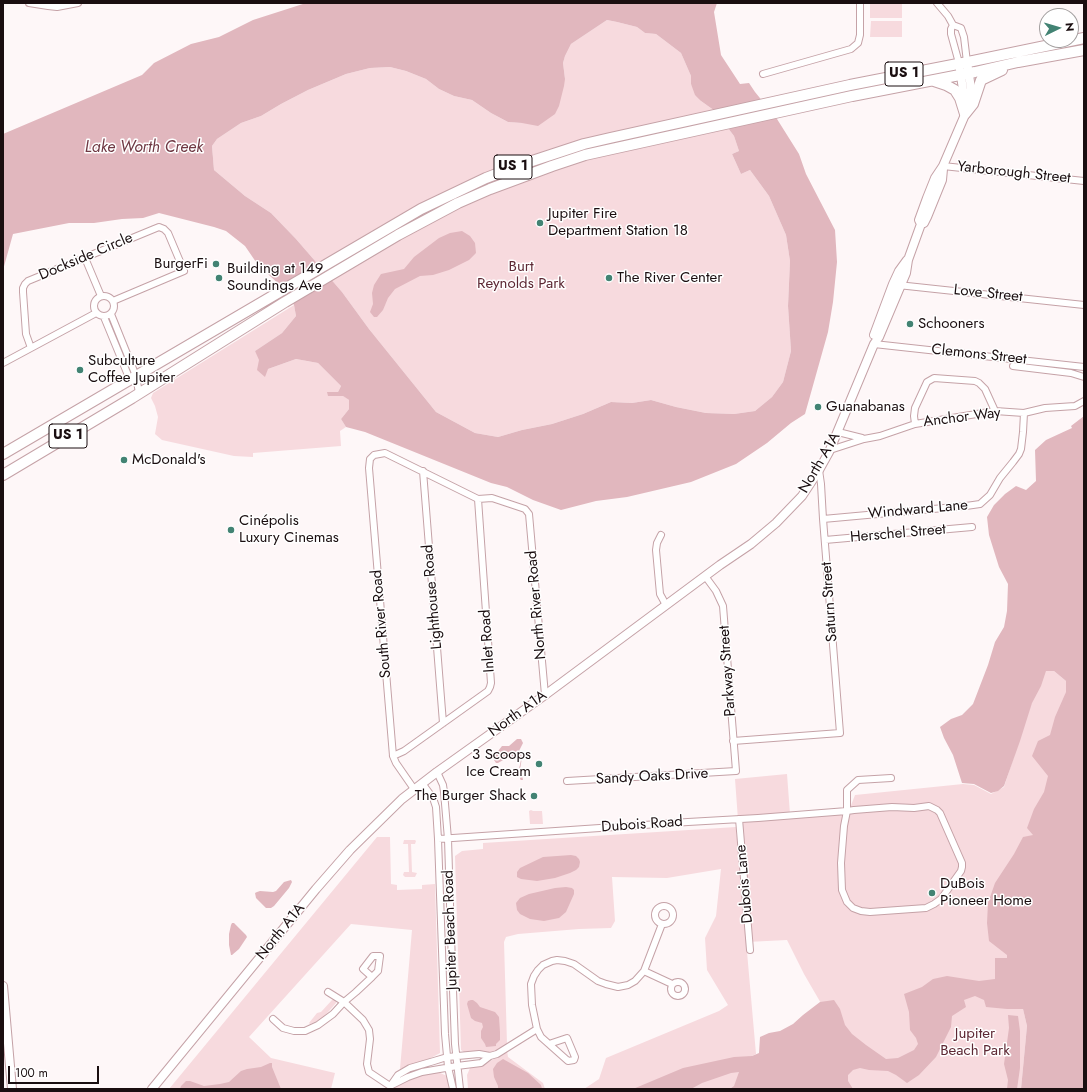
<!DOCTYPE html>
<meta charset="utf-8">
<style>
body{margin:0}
#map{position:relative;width:1087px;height:1092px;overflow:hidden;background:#fef7f8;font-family:Jost,sans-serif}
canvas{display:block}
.frame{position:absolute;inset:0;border:4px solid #1a0e10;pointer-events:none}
.north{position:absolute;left:1039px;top:8px;width:40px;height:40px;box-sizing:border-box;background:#fff;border:1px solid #a39f9f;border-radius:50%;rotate:85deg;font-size:11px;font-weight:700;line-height:16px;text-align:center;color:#1a0e10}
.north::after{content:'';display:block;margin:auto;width:14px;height:18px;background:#428373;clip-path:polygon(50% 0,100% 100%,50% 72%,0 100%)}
.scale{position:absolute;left:8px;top:1066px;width:91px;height:18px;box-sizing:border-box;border:2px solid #1a0e10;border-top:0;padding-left:5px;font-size:12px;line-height:14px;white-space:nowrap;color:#1a0e10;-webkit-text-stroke:3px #fff;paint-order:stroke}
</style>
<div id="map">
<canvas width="1087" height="1092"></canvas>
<div class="frame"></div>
<div class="north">N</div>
<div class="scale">100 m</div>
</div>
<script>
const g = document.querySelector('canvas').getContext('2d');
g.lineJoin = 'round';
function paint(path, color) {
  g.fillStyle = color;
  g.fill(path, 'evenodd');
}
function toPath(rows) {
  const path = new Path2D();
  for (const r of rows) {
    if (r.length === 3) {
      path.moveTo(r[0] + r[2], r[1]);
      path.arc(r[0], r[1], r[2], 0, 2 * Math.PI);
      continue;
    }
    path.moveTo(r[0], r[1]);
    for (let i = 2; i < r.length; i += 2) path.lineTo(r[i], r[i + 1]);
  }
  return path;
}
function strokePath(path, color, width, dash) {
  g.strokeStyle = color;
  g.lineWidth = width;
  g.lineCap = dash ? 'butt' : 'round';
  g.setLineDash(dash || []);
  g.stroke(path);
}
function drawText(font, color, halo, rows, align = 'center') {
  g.font = font + ' Jost,sans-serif';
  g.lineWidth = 3;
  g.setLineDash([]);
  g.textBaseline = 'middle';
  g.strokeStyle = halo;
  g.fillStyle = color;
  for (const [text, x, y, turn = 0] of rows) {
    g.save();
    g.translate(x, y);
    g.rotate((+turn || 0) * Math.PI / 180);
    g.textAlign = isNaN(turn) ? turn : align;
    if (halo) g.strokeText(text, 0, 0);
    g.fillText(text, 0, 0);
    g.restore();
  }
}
paint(toPath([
 [870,3,902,3,902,18,870,18],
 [607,20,617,22,637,27,645,33,656,34,681,53,691,76,691,84,701,101,715,111,734,136,739,151,732,154,741,174,750,170,769,196,786,235,790,261,788,306,791,351,783,382,772,397,755,411,734,414,706,413,676,407,651,400,632,403,611,402,583,414,552,424,522,430,498,437,475,433,436,412,369,329,342,292,296,239,271,213,245,196,214,170,212,146,217,139,241,123,261,116,281,104,308,90,346,74,370,68,390,67,406,71,426,79,439,89,454,96,472,100,491,113,508,122,522,123,565,79,563,63,565,56,571,44],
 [871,21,902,21,902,37,870,37],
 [294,305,296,316,282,333,255,351,268,369,296,359,318,363,341,386,338,392,349,400,349,409,341,419,346,427,340,431,341,446,253,453,253,457,234,456,162,440,155,434,158,417,155,406,151,398,153,393],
 [1046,670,1054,671,1066,681,1066,692,1059,740,1034,836,1023,1009,1027,1026,1021,1089,659,1089,759,1057,822,1005,804,974,787,940,747,942,735,779,787,774,790,814,850,808,855,795,963,784,974,785,991,794,1004,787,1035,692],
 [531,810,533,811,542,811,543,824,530,824,529,811],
 [736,827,756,1054,752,1056,638,1089,584,1089,599,1079,606,1058,719,1011,728,1005,707,970,705,938,716,916,721,869,667,878,612,877,615,921,611,928,579,929,518,934,506,937,504,942,507,1044,495,1051,488,1053,479,1051,464,1052,461,1050,455,856,462,851,483,849,483,843],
 [377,837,390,837,391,884,397,885,397,890,422,889,422,885,435,884,440,1053,429,1059,400,1069,412,930,351,924,249,1037,271,1058,335,1073,331,1089,169,1089],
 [404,840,415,840,416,841,415,844,411,844,412,872,417,873,415,877,405,877,403,875,404,872,409,872,408,844,403,844],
 [334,999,336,1002,336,1003,322,1019,310,1024,309,1023,317,1013,321,1012,332,1000],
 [507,1051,508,1057,543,1083,545,1089,468,1089,467,1075,470,1068,482,1066],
 [438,1072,447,1076,449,1089,395,1089,396,1086,414,1077]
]), '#f7dade');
paint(toPath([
 [306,3,717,3,714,12,721,55,740,84,749,83,755,92,777,119,799,154,806,174,835,230,837,262,833,302,828,332,805,414,791,423,767,443,736,464,691,482,627,497,596,501,561,510,533,500,507,487,491,483,365,432,346,427,341,419,349,409,349,400,343,396,328,396,327,392,338,392,341,386,318,363,296,359,268,369,265,377,257,370,259,360,255,351,282,333,296,316,294,305,282,287,258,265,245,246,226,231,214,227,159,213,143,218,122,219,94,223,69,223,13,234,3,270,3,134,142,75,154,63,191,44,219,37,253,20],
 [607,20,617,22,637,27,645,33,656,34,681,53,691,76,691,84,695,95,701,101,715,111,734,136,739,151,732,154,741,174,750,170,769,196,786,235,790,261,788,306,791,351,783,382,772,397,755,411,734,414,706,413,676,407,651,400,632,403,611,402,583,414,552,424,522,430,498,437,475,433,436,412,369,329,342,292,296,239,271,213,245,196,214,170,212,146,217,139,241,123,261,116,281,104,308,90,346,74,370,68,390,67,406,71,426,79,439,89,454,96,472,100,491,113,508,122,522,123,538,126,555,114,559,106,564,86,565,79,563,63,565,56,571,44],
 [462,231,470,236,475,243,476,253,469,260,449,270,433,275,420,276,395,289,388,298,383,310,377,317,374,317,370,312,373,304,372,293,374,285,381,274,404,269,414,257,439,238,450,233],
 [1084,416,1084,1089,1021,1089,1027,1026,1023,1009,1007,1009,986,1007,984,1000,975,996,964,1000,966,1007,952,1016,951,1027,936,1057,919,1075,907,1083,896,1075,888,1071,869,1070,860,1068,853,1070,848,1075,848,1081,853,1089,730,1089,734,1086,739,1072,731,1073,702,1083,691,1089,633,1089,683,1068,734,1057,752,1056,759,1053,760,1037,769,1033,780,1031,793,1024,803,1015,820,1002,834,1000,840,1009,845,1025,852,1034,866,1045,886,1059,898,1058,914,1050,918,1044,916,1038,910,1030,909,1012,904,994,922,987,933,979,947,976,979,981,995,979,995,958,1007,958,1007,955,989,941,987,923,988,903,995,883,1014,854,1023,837,1033,835,1027,828,1034,809,1044,792,1048,776,1032,756,1038,741,1050,735,1055,717,1066,692,1066,681,1054,671,1046,671,1041,686,1032,703,1020,741,1004,786,998,791,991,793,974,784,962,783,953,755,944,738,940,727,951,719,962,715,973,704,988,665,995,642,1004,627,1007,611,1008,584,999,567,989,535,987,517,994,505,1005,494,1016,486,1026,490,1036,481,1035,450,1046,440,1072,428,1071,426],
 [517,739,521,739,523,743,519,751,519,753,521,754,522,757,520,770,522,775,523,780,521,780,520,779,521,775,518,771,520,765,521,757,520,756,518,755,512,760,508,758,505,759,498,763,496,763,494,760,495,755,502,746,509,746],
 [571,855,576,856,579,859,580,862,579,867,576,870,570,873,555,878,537,881,521,879,517,877,517,872,520,868,543,857],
 [291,880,292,882,289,888,274,906,271,908,266,908,256,898,255,893,257,892,260,891,273,892,276,891,284,882],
 [566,887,572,888,574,890,574,894,566,912,559,918,544,921,530,919,520,914,517,910,516,903,520,898,529,894,555,888],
 [232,923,234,923,246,935,247,937,239,949,232,955,231,955,229,945,229,934,231,925],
 [471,1000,473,1000,477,1003,480,1007,495,1012,499,1017,500,1032,500,1040,496,1044,496,1046,486,1047,485,1044,481,1038,481,1031,483,1027,482,1023,475,1021,471,1018,467,1004,468,1001],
 [1008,1015,1018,1016,1020,1031,1020,1068,1017,1089,1007,1089,1008,1080,1004,1064,1009,1028],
 [503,1059,528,1073,541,1085,542,1089,498,1089,498,1086,494,1077,493,1069,497,1063],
 [270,1063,272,1063,272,1067,281,1089,180,1089,181,1086,186,1081,190,1081,204,1086,220,1084,229,1082,241,1071,247,1069,261,1067]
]), '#e1b7be');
const minor = toPath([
 [29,3,48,6,57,7,78,3],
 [937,3,948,16,953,25,961,28,964,37,967,62],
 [953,25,951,29,951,34,959,63],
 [763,74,851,49,858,43,860,35,860,3],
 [943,166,1084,181],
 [85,258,101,296],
 [898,285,1084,305],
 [104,306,10],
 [111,314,136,376,139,393],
 [104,317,130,380],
 [874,344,1084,367],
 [31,348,26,334,23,292,23,288,25,284,28,281,154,229,159,227,164,229,168,233,184,271,113,301],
 [3,363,96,313],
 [1013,366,1071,373,1084,377],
 [915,424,914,416,915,408,927,382,934,378,975,381,979,383,985,389,995,411],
 [838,432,862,438],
 [830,450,864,439,880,436,915,424,995,411,1024,413,1045,408,1075,406,1084,401],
 [423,471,443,723],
 [823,519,966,506,980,504,990,495,1000,478,1013,462,1019,454,1021,449,1023,432,1024,413],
 [661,535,657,543,656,550,660,594,666,605],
 [825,540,972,527],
 [733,741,840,733,823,519,821,484,819,470],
 [393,756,404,751,488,691,490,687,491,683,478,499],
 [437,772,443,785,444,792,448,839,451,936,455,1044,460,1089],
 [567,781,736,771,723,606,716,591,705,576],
 [422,783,433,798,436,807,438,839,445,1034,448,1067,453,1089],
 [414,789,396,763,393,756,369,468,370,459,374,455,385,453,478,499,492,498,525,509,529,514,545,695],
 [739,819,750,950],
 [438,839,688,822,758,818,847,811,854,810,892,807,914,808,929,806,937,810,940,813,962,863,962,867,961,871,941,899,934,904,926,908,870,912,861,911,853,908,847,902,842,890,841,863,844,826,847,811,847,790,858,780,891,778],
 [664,915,9],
 [644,971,672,984],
 [678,989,7],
 [328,992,344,1002,363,1020,369,1030,370,1039,367,1064,369,1072,390,1086],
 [273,1019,283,1028,294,1031,305,1031,318,1025,333,1014,344,1002,356,992,372,977,378,971,380,956,373,956,363,969,372,977],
 [549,1044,567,1038,575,1057,574,1060,568,1061,541,1037,537,1029,532,1005,531,984,534,976,538,970,543,965,552,961,557,960,565,961,574,964,598,981,606,984,618,987,628,985,635,981,644,971,662,924],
 [391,1085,398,1075,410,1068,434,1061,447,1057,479,1054,490,1056],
 [390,1086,408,1077,422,1072,457,1066,481,1063,490,1056,497,1054,537,1029]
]);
const tertiary = toPath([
 [959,63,964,96,965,106],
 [921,224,924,223,927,217,942,180,943,169],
 [874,335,893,284,899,271,907,260],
 [3,986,12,1089],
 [152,1089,316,889,350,850,402,799,437,772,545,695,720,565,751,544,776,523,802,496,819,470,829,452,874,344,879,337,906,273,908,260,921,224,919,220,927,198,935,178,943,166,970,103,971,96,971,88,967,62]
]);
const primary = toPath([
 [934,81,946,85,955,90,960,98,965,114],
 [965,114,973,104,981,80,1002,70],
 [3,454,421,209,486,178,517,166,584,144,610,138,850,85,973,61,1084,38],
 [3,475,132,398,285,302,398,235,458,203,490,189,552,166,585,155,612,149,852,96,975,72,1018,62,1084,50]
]);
strokePath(minor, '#c5a2a7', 8);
strokePath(tertiary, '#c5a2a7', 10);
strokePath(primary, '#c5a2a7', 12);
strokePath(minor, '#fff', 6);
strokePath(tertiary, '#fff', 8);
strokePath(primary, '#fff', 10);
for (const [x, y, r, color] of [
 [540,223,4,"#428373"],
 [216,264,4,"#428373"],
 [219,278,4,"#428373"],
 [609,278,4,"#428373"],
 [910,324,4,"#428373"],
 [80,370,4,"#428373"],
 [818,407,4,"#428373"],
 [124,460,4,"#428373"],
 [231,530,4,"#428373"],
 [539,764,4,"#428373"],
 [534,796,4,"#428373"],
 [932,893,4,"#428373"]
]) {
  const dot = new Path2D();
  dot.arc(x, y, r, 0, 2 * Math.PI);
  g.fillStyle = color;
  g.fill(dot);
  strokePath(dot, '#fff', 1.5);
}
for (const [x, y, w] of [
 [904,74,38],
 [513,167,38],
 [68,436,38]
]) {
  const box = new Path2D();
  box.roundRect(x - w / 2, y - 12, w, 24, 3);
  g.fillStyle = '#fff';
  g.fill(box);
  strokePath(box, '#1a0e10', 1);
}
drawText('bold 14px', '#1a0e10', null, [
 ["US 1",904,74],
 ["US 1",513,167],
 ["US 1",68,436]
]);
drawText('15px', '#1a0e10', '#fff', [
 ["Yarborough Street",1014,173,6],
 ["Dockside Circle",86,257,-23],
 ["Love Street",988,294,6],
 ["Clemons Street",979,355,6],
 ["Anchor Way",962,418,-7],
 ["North A1A",820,463,-60],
 ["Windward Lane",918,510,-5],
 ["Herschel Street",898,534,-5],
 ["Lighthouse Road",433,597,-95],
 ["Saturn Street",830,602,-94],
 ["North River Road",537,605,-95],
 ["South River Road",382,624,-95],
 ["Inlet Road",488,641,-94],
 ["Parkway Street",728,671,-94],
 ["North A1A",518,714,-36],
 ["Sandy Oaks Drive",652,777,-3],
 ["Dubois Road",642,825,-4],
 ["Dubois Lane",745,884,-95],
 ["Jupiter Beach Road",451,930,-92],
 ["North A1A",281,932,-51]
]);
drawText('15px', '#1a0e10', '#fff', [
 ["Jupiter Fire",548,214],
 ["Department Station 18",548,231],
 ["BurgerFi",208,264,"right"],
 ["Building at 149",227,269],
 ["Soundings Ave",227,286],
 ["The River Center",617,278],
 ["Schooners",918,324],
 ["Subculture",88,361],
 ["Coffee Jupiter",88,378],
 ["Guanabanas",826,407],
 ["McDonald's",132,460],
 ["Cinépolis",239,521],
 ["Luxury Cinemas",239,538],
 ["3 Scoops",531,755,"right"],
 ["Ice Cream",531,772,"right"],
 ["The Burger Shack",526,796,"right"],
 ["DuBois",940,884],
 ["Pioneer Home",940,901]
], 'left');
drawText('15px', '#5d2834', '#fff', [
 ["Burt",521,267],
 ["Reynolds Park",521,284],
 ["Jupiter",975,1034],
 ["Beach Park",975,1051]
]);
drawText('italic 16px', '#6f3843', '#fff', [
 ["Lake Worth Creek",144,148]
]);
</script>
